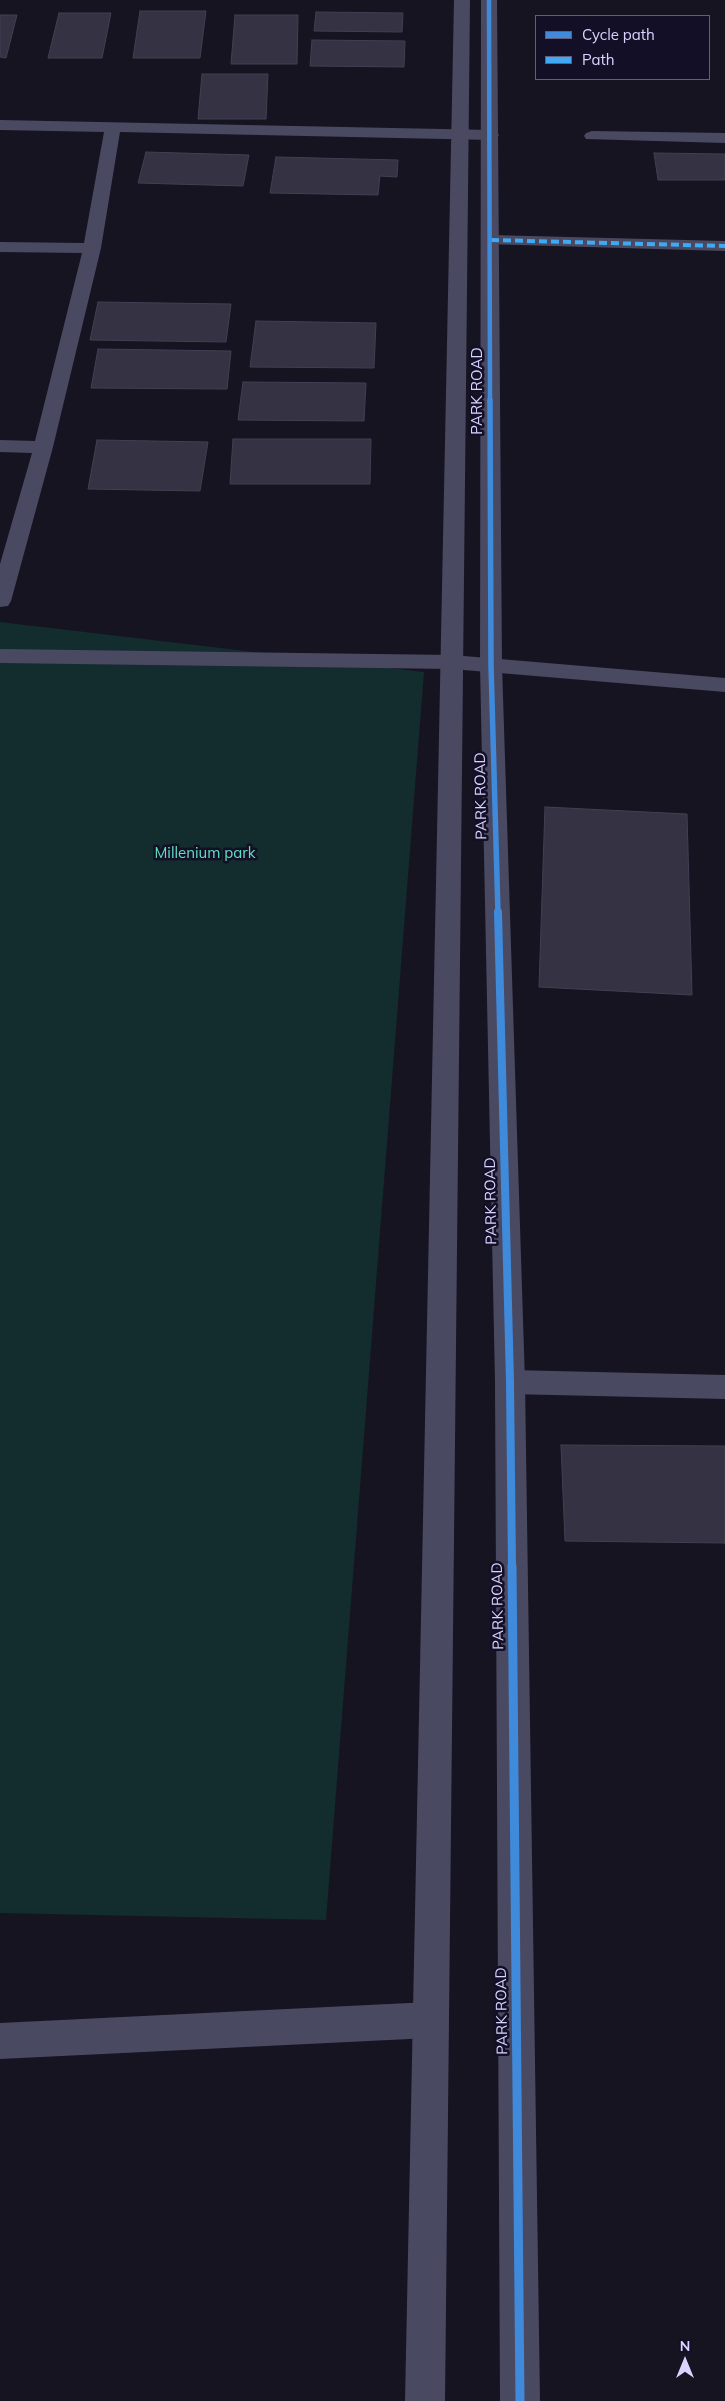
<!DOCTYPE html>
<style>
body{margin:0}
#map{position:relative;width:725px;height:2401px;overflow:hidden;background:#161421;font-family:Mulish,sans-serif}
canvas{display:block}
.legend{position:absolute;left:535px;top:15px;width:175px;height:65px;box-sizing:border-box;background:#130f26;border:1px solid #625e7d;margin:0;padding:6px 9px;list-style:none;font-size:15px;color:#d9d4ff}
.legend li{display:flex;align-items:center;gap:10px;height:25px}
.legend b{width:25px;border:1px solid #625e7d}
.north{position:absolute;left:660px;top:2336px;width:50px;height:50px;-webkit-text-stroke:4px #130f26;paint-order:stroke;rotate:0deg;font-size:14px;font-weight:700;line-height:20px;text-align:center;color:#d9d4ff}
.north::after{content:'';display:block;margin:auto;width:18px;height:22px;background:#d9d4ff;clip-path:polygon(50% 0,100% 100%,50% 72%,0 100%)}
</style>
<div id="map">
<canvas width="725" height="2401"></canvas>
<ul class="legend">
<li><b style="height:6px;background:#408adc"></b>Cycle path</li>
<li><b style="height:6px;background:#3fa9f5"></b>Path</li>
</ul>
<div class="north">N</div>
</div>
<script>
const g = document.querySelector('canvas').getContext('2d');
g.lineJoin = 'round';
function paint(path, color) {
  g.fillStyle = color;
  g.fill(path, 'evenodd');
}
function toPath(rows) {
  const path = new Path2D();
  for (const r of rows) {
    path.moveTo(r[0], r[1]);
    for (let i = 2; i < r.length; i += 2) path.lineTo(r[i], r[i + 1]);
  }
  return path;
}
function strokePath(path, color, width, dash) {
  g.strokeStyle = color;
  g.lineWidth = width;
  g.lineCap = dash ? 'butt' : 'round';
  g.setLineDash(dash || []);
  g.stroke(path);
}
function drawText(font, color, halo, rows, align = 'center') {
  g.font = font + ' Mulish,sans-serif';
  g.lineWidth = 5;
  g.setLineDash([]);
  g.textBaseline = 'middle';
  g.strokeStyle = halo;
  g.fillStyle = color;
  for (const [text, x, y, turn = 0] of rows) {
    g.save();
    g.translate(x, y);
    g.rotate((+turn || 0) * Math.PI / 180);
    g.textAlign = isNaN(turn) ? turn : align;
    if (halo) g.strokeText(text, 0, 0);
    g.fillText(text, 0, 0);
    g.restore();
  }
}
paint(toPath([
 [0,622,424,672,326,1920,0,1913]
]), '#132c2d');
const building = toPath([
 [140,11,206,11,200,58,133,58,140,11],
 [316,12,403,13,402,32,314,31,316,12],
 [59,13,111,13,102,58,48,58,59,13],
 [0,15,17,15,6,58,0,57,0,15],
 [235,15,298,15,297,64,231,64,235,15],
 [312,40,405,41,404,67,310,66,312,40],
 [202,74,268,74,266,119,198,119,202,74],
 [146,152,249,155,243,186,138,183,146,152],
 [654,153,725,154,725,180,658,180,654,153],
 [276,157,398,160,397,177,380,176,378,195,270,193,276,157],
 [98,302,231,304,226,342,90,340,98,302],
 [256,321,376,323,374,368,250,367,256,321],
 [98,349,231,351,227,389,91,388,98,349],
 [243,382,366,383,364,421,238,420,243,382],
 [233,439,371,439,370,484,230,484,233,439],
 [97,440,208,442,200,491,88,489,97,440],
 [545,807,687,814,692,995,539,987,545,807],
 [561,1445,725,1446,725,1543,565,1541,561,1445]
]);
paint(building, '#343243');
strokePath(building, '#433f54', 1);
paint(toPath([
 [0,120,491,130,497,132,499,135,497,138,491,140,120,132,101,248,53,447,11,601,8,606,0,607,0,564,32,453,0,452,0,440,35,441,82,253,0,252,0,242,84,243,104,132,0,130,0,120],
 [592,131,725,133,725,143,586,139,584,136,586,133,592,131],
 [491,235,725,241,725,251,485,244,482,240,485,236,491,235],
 [0,649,452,655,725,678,725,692,452,669,0,663,0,649],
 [510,1370,725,1375,725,1399,510,1394,500,1390,495,1382,500,1374,510,1370],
 [430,2002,443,2007,448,2020,443,2033,430,2038,0,2059,0,2023,430,2002]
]), '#4a4962');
paint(toPath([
 [454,0,470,0,445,2401,405,2401,454,0],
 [481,0,497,0,502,665,525,1382,540,2401,500,2401,495,1382,480,665,481,0]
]), '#4a4962');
strokePath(toPath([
 [491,240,725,246]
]), '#3fa9f5', 4, [8, 4]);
strokePath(toPath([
 [489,0,490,402]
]), '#408adc', 4.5);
strokePath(toPath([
 [490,400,491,665,498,914]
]), '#408adc', 5.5);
strokePath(toPath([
 [498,912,510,1382,512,1567]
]), '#408adc', 8);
strokePath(toPath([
 [512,1566,520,2401]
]), '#408adc', 9);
drawText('15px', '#d9d4ff', '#130f26', [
 ["PARK ROAD",477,391,-90],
 ["PARK ROAD",481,796,-91],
 ["PARK ROAD",491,1201,-91],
 ["PARK ROAD",498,1606,-91],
 ["PARK ROAD",502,2011,-91]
]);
drawText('15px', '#5fe0c0', '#130f26', [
 ["Millenium park",205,853]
]);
</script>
